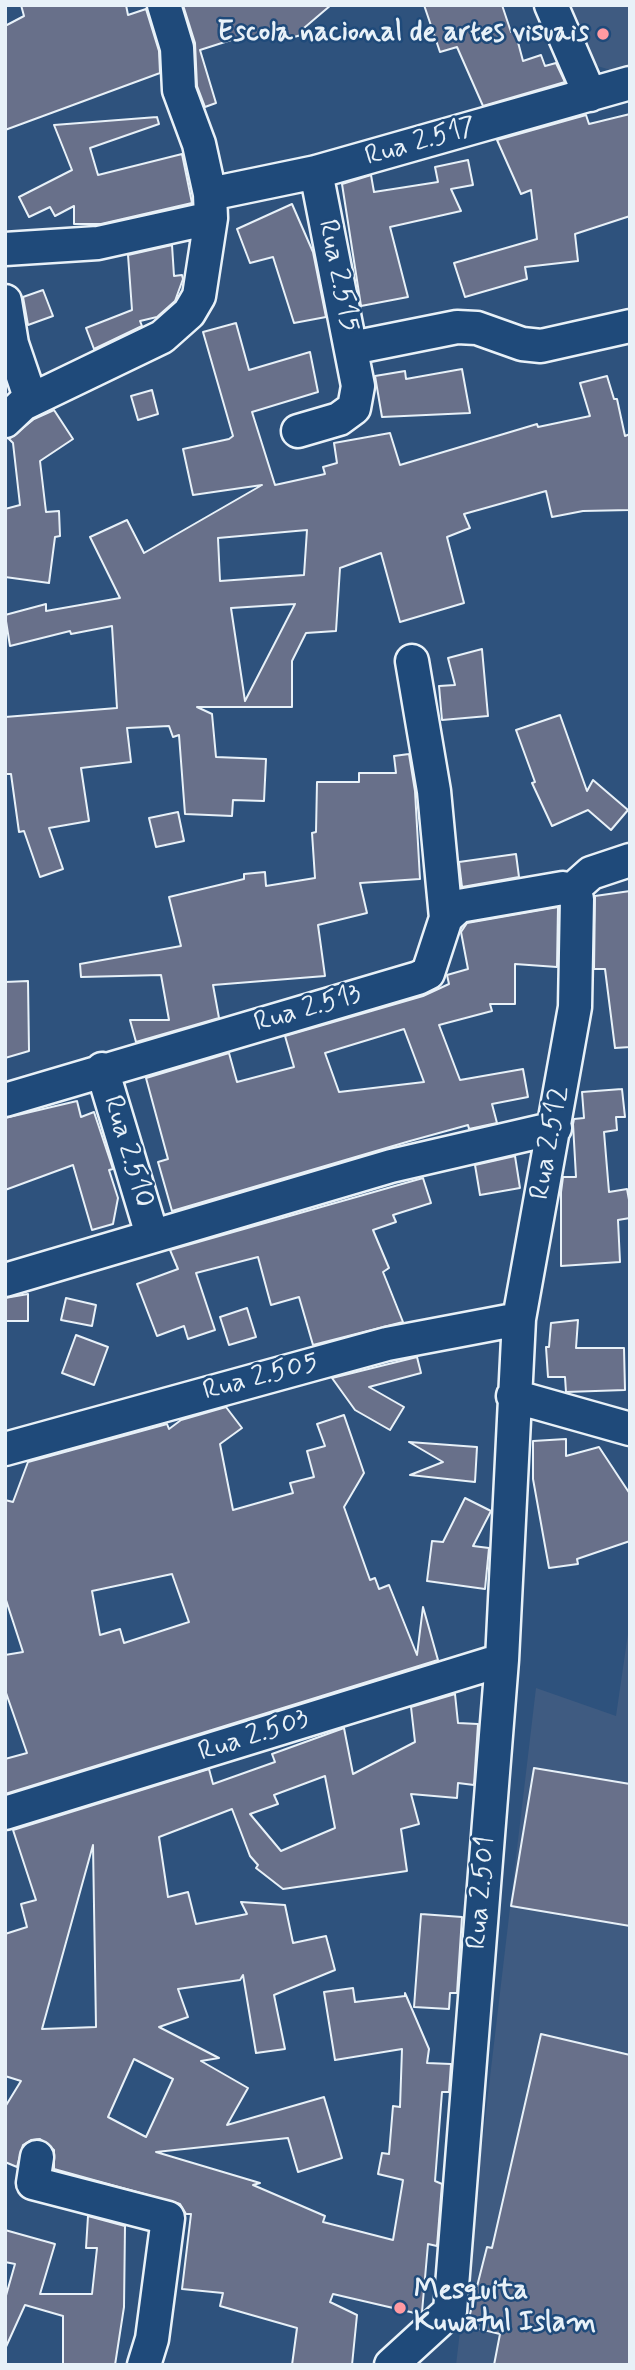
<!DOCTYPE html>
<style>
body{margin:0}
#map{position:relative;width:635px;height:2370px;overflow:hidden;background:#2e527d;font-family:Mynerve,sans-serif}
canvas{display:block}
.frame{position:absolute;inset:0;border:7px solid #e8f1f8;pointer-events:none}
</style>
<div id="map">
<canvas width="635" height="2370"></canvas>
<div class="frame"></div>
</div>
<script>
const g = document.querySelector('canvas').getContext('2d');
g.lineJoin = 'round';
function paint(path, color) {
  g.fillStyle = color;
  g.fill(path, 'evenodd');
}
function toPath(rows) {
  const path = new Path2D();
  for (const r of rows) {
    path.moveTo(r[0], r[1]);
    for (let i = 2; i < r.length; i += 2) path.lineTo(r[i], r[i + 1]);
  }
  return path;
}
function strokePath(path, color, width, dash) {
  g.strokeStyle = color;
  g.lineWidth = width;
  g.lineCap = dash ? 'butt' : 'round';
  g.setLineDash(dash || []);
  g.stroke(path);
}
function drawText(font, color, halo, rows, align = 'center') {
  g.font = font + ' Mynerve,sans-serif';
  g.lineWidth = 5;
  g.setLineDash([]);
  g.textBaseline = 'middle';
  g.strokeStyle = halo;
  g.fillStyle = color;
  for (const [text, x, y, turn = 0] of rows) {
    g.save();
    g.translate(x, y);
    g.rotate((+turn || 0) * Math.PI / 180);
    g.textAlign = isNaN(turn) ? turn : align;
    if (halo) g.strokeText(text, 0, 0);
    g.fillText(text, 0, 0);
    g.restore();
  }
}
paint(toPath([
 [569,5,630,5,630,69,614,71,584,62],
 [630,1620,630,2365,456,2365,536,1688,616,1716]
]), '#3f5b81');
const building = toPath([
 [21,5,126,5,128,15,146,9,159,51,160,73,5,130,5,26,24,16,21,5],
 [183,5,331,5,304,28,305,34,283,40,281,32,252,40,250,34,200,50,216,103,205,107,197,86,195,43,183,5],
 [424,5,502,5,511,32,515,31,523,61,541,55,545,66,556,63,565,82,483,106,457,47,440,52,424,5],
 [630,114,630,216,575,234,578,261,525,267,527,279,465,297,454,263,537,239,531,190,521,194,497,140,586,115,589,124,630,114],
 [157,117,159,124,90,148,98,175,182,154,192,203,101,224,74,224,74,206,55,216,50,207,29,217,19,197,72,170,54,125,157,117],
 [468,160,473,185,451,189,461,211,390,227,408,297,361,306,342,184,371,175,374,192,438,182,435,167,468,160],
 [292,204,313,252,326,317,294,323,273,257,250,263,237,229,292,204],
 [172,245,174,276,182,275,183,279,175,301,157,317,140,321,142,326,94,349,86,328,132,310,128,255,172,245],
 [43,290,53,316,28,325,23,297,43,290],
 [236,323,249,370,310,352,318,392,252,412,275,485,325,474,323,467,337,463,334,443,390,433,400,465,537,424,538,427,590,416,580,383,607,376,614,399,617,399,625,436,630,434,630,510,583,511,552,517,546,491,464,514,470,528,447,537,464,603,400,622,381,553,340,568,336,631,306,633,292,661,292,707,197,707,212,714,216,757,266,759,264,801,233,800,232,816,185,814,179,735,173,737,169,726,127,728,131,762,81,768,89,821,49,828,63,869,40,877,24,831,19,832,11,774,5,774,5,717,117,708,112,626,71,634,70,631,10,646,5,615,46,604,46,611,120,598,90,537,127,520,144,553,262,485,193,495,183,449,229,439,233,436,203,332,236,323],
 [307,530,304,575,220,581,218,538,307,530],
 [295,604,245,701,231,608,295,604],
 [462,369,470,413,382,417,375,376,405,371,406,379,462,369],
 [152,390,158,414,138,420,131,396,152,390],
 [54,410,73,439,40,461,46,512,59,511,60,536,55,537,49,583,5,577,5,509,20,505,13,443,9,439,34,419,54,410],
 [482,649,488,716,442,720,439,686,455,685,448,658,482,649],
 [560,715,587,791,593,780,628,810,611,830,588,810,552,826,532,783,535,782,516,730,560,715],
 [409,754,415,791,420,879,360,883,367,913,318,925,325,976,213,985,219,1018,136,1042,130,1020,169,1020,161,975,81,977,80,964,181,946,169,897,244,879,244,874,265,872,266,886,315,878,312,833,316,832,317,782,359,782,359,773,396,773,394,756,409,754],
 [178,812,184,841,156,847,149,818,178,812],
 [516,854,519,877,462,887,459,862,516,854],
 [630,891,630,1047,615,1048,605,969,594,969,595,896,630,891],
 [558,907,557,967,515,964,515,1004,490,1004,492,1011,439,1025,460,1080,523,1069,528,1097,492,1104,497,1123,469,1129,468,1125,410,1141,172,1211,158,1162,168,1159,146,1078,229,1053,237,1082,294,1067,285,1036,423,996,449,984,447,975,468,969,461,932,467,923,558,907],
 [404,1029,424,1082,339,1092,325,1053,404,1029],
 [28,981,29,1051,5,1058,5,982,28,981],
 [622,1089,625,1117,616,1117,617,1130,604,1132,609,1192,627,1189,630,1205,630,1218,618,1220,620,1262,561,1266,561,1192,563,1177,576,1177,573,1124,574,1119,584,1118,582,1092,622,1089],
 [77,1101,81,1117,94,1112,113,1169,109,1170,118,1198,113,1224,92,1230,73,1165,5,1190,5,1118,77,1101],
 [515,1156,520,1188,480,1195,475,1165,515,1156],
 [423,1178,431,1203,393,1215,396,1222,373,1230,389,1268,383,1272,403,1322,313,1345,299,1297,271,1305,258,1257,196,1273,215,1330,188,1339,184,1326,157,1336,137,1284,178,1269,170,1250,423,1178],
 [28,1294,28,1321,5,1321,5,1298,28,1294],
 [66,1298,96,1305,92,1326,61,1320,66,1298],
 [247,1308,256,1337,229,1345,220,1317,247,1308],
 [578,1320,576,1348,624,1348,625,1390,566,1392,565,1377,548,1377,546,1347,549,1347,551,1323,578,1320],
 [76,1335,108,1347,94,1385,62,1373,76,1335],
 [417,1357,421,1373,369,1387,404,1407,390,1430,355,1410,332,1378,417,1357],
 [226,1407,242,1428,220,1444,233,1510,293,1493,290,1483,314,1477,307,1451,325,1446,317,1424,344,1415,364,1473,344,1507,370,1580,375,1578,379,1589,389,1585,417,1655,423,1607,438,1660,5,1794,5,1759,27,1753,5,1690,5,1655,23,1652,5,1597,5,1500,13,1502,28,1462,167,1424,169,1429,181,1420,226,1407],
 [172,1574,189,1622,124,1643,120,1629,100,1635,92,1591,172,1574],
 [566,1439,566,1456,599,1447,630,1494,630,1541,577,1559,578,1564,549,1568,533,1479,533,1441,566,1439],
 [409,1442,477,1447,475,1482,410,1475,443,1462,409,1442],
 [465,1498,491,1511,473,1546,489,1548,485,1589,427,1581,432,1541,443,1542,465,1498],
 [455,1694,458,1723,478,1724,474,1785,458,1783,457,1798,411,1794,419,1824,401,1829,407,1871,283,1889,256,1868,258,1865,250,1856,232,1809,159,1837,168,1897,188,1892,196,1924,247,1914,241,1902,285,1905,293,1943,326,1936,335,1970,274,1995,285,2049,256,2053,243,1975,240,1980,178,1989,188,2017,159,2027,219,2058,201,2061,248,2088,227,2125,324,2097,342,2158,298,2172,288,2138,156,2152,260,2183,253,2185,325,2216,323,2222,393,2240,403,2180,378,2174,382,2153,389,2154,393,2106,400,2107,402,2049,335,2060,324,1992,353,1988,355,2002,405,1996,405,1993,429,2049,427,2063,451,2064,449,2092,442,2092,435,2181,442,2184,437,2246,428,2244,422,2312,419,2314,333,2294,330,2302,357,2315,352,2365,292,2365,297,2328,220,2306,223,2293,182,2289,191,2214,186,2214,180,2204,54,2169,54,2150,40,2139,31,2140,23,2145,17,2167,5,2162,5,2107,21,2081,5,2076,5,1934,27,1927,21,1904,36,1900,13,1830,209,1769,213,1784,275,1762,272,1754,344,1728,353,1774,415,1742,411,1707,455,1694],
 [325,1776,335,1828,281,1851,250,1814,278,1804,274,1795,325,1776],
 [93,1845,96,2027,42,2029,93,1845],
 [134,2059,173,2079,146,2137,108,2117,134,2059],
 [534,1768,630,1784,630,1926,511,1906,534,1768],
 [421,1914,462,1917,457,1993,450,1993,449,2009,414,2007,421,1914],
 [541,2034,630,2055,630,2365,494,2365,500,2334,467,2326,487,2247,492,2248,541,2034],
 [88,2216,125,2226,124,2307,115,2365,63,2365,63,2316,25,2305,5,2349,5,2299,15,2264,5,2262,5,2230,55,2244,40,2294,92,2294,97,2248,86,2248,88,2216]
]);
paint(building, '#68708a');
strokePath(building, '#e8f1f8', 2);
const street = toPath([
 [551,5,590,95],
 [210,194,316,172,630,83],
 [5,249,98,243,211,218],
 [5,301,12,344,31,400],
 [352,348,457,327,477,328,522,344,541,346,630,326],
 [5,421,23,404,162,337,189,313,199,296,211,218,210,194,199,144,179,90,177,48,164,5],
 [298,431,339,419,354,408,358,386,316,172],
 [412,661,434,791,446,918],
 [572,890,591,873,630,860],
 [102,1069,152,1235],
 [5,1100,418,978,428,973,446,918,459,906,563,888,572,890],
 [5,1280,391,1166,555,1128],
 [513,1396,630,1429],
 [5,1449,387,1344,519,1319],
 [5,1813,502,1660],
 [37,2157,33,2183,168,2218,152,2339,144,2365],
 [391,2365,450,2311,502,1660,519,1319,575,1007,577,899,572,890]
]);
strokePath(street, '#e8f1f8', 37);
strokePath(street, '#1f4a7a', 32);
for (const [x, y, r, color] of [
 [603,34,7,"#ff9aa2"],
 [400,2308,7,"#ff9aa2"]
]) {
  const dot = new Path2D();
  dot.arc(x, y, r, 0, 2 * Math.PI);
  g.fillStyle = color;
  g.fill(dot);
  strokePath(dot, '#1f4a7a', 2.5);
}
drawText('bold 28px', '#e8f1f8', '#1f4a7a', [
 ["Escola nacional de artes visuais",589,34],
 ["Mesquita",414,2292,"left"],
 ["Kuwatul Islam",414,2324,"left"]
], 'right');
drawText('28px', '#e8f1f8', '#1f4a7a', [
 ["Rua 2.517",421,143,-16],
 ["Rua 2.515",337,276,78],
 ["Rua 2.513",308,1010,-16],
 ["Rua 2.512",551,1143,-80],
 ["Rua 2.510",127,1152,73],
 ["Rua 2.505",261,1378,-15],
 ["Rua 2.503",254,1737,-18],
 ["Rua 2.501",483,1893,-85]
]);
</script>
